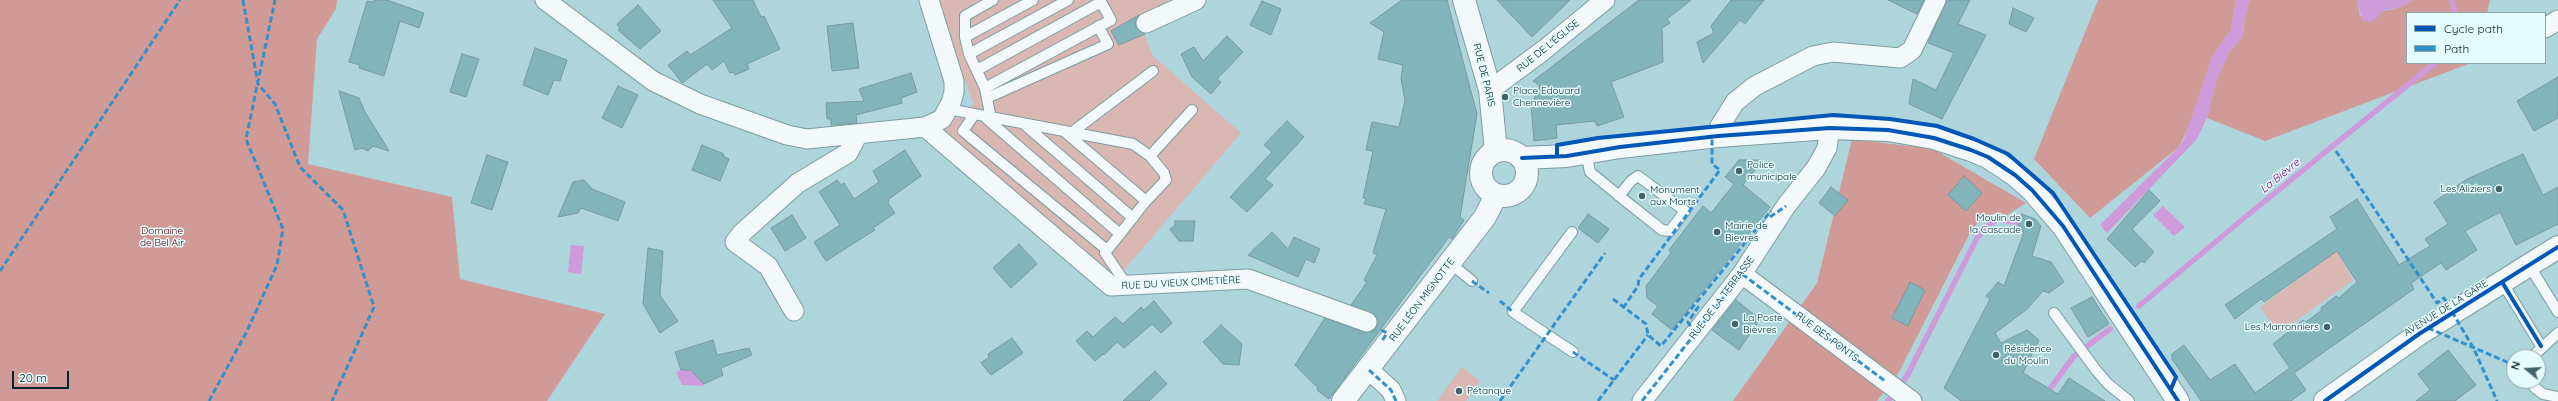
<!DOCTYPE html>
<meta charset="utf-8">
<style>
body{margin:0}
#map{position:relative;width:2558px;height:401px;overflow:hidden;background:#aed5db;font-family:Quicksand,sans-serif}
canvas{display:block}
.legend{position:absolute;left:2406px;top:12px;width:140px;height:52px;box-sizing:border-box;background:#e6fbfe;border:1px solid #8da6aa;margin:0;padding:5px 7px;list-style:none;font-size:12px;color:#07262b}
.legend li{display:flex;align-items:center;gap:8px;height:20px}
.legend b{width:20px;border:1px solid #8da6aa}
.north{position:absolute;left:2506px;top:349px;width:40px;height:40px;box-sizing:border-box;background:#e6fbfe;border:1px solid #8da6aa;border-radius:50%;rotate:288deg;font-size:11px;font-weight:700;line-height:16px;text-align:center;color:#07262b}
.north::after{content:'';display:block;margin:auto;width:14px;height:18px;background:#416369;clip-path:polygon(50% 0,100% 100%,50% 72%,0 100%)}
.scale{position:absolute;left:12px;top:371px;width:57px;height:18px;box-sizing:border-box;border:2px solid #07262b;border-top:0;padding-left:5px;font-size:12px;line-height:14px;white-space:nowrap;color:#07262b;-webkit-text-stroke:3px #e6fbfe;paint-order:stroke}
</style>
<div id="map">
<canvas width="2558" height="401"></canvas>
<ul class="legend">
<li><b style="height:5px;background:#0057b8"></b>Cycle path</li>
<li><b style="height:5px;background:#348fcd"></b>Path</li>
</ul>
<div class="north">N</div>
<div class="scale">20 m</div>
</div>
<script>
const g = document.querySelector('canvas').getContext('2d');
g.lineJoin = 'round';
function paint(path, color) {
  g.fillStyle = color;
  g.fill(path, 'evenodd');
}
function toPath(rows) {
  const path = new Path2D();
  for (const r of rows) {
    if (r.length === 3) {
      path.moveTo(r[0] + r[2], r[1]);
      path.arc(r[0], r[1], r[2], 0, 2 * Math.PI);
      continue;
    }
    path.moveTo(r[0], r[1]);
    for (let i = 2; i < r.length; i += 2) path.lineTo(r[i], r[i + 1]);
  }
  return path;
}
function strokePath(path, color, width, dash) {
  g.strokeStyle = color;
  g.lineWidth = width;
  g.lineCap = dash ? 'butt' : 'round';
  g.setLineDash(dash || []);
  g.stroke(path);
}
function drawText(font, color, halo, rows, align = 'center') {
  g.font = font + ' Quicksand,sans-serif';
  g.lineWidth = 3;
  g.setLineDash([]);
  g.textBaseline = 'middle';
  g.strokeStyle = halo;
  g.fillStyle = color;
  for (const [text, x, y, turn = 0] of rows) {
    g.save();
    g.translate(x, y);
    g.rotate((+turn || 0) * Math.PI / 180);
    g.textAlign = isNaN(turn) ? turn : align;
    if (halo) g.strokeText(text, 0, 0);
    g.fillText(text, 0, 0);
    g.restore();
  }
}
paint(toPath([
 [934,0,1169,0,1138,19,1153,56,1241,133,1114,282,942,135,943,125,966,113,974,104],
 [2337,251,2353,280,2279,333,2260,307],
 [1462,367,1480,381,1466,401,1437,401]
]), '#d9b7b3');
paint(toPath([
 [0,0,337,0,336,9,317,39,308,164,452,197,460,279,605,314,547,401,0,401],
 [2098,0,2236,0,2231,30,2213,55,2190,124,2179,147,2090,218,2034,159],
 [2250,0,2357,0,2360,16,2398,8,2413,0,2490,0,2487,13,2407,13,2407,63,2471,63,2265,141,2207,118,2217,79,2229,52,2243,36,2244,20],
 [1852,139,1933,149,2026,203,2007,215,1995,213,1978,222,1969,235,1899,372,1877,401,1733,401,1817,283]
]), '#d09b97');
paint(toPath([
 [2236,0,2250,0,2244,20,2243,36,2229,52,2217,79,2207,118,2197,139,2107,233,2100,225,2179,147,2184,139,2213,55,2231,30],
 [2357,0,2413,0,2398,8,2385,10,2371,23,2362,20],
 [2163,206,2185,227,2174,236,2153,215],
 [571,245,584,246,581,274,568,272],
 [681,370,689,370,701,377,704,386,682,385,676,372]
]), '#ce9ada');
strokePath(toPath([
 [2452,0,2455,13],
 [2139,306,2244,218,2435,63],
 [1888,401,1907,376,1977,238,1988,225,1998,219,2019,223],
 [2041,401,2074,356,2110,329]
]), '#ce9ada', 5.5);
const building = toPath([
 [374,0,387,0,424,13,419,28,400,21,384,76,359,68,360,65,349,62,367,1,374,2,374,0],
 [713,0,753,0,761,17,764,16,780,49,747,64,749,69,735,75,733,72,730,73,724,61,712,70,707,64,682,83,668,65,687,51,690,55,732,28,713,0],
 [1402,0,1447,0,1477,114,1460,217,1464,220,1452,239,1449,237,1329,399,1317,390,1318,388,1295,365,1325,318,1364,332,1374,331,1377,325,1375,315,1351,305,1367,282,1364,280,1377,255,1373,253,1386,209,1364,204,1366,199,1363,198,1373,151,1366,150,1372,122,1399,127,1405,101,1401,78,1403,65,1378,59,1384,32,1370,23,1402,0],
 [1497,0,1570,0,1532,37,1497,0],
 [1639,0,1691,0,1667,19,1670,23,1662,28,1663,62,1611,82,1624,117,1597,126,1595,121,1556,125,1557,138,1534,141,1531,105,1540,86,1533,81,1639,0],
 [1731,0,1764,0,1745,24,1740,20,1703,63,1697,42,1714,33,1711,26,1731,0],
 [1888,0,1924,0,1917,14,1888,0],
 [1947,0,1970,0,1958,24,1986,35,1942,119,1909,104,1913,79,1936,90,1954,53,1928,43,1947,0],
 [1262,1,1281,9,1271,35,1250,25,1262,1],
 [638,5,661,31,640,49,618,30,620,28,617,24,638,5],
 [2013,8,2034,18,2026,32,2009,24,2013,8],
 [1139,15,1135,22,1136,27,1145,34,1119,45,1111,31,1139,15],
 [853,23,859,68,832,71,827,26,853,23],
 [1227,36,1243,52,1217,79,1221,82,1211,94,1192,77,1181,54,1194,47,1203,61,1227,36],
 [535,48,567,60,560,81,554,80,548,95,523,85,535,48],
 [462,54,479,59,466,97,450,92,462,54],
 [911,73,917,92,901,98,902,103,856,115,857,123,831,125,831,119,827,119,826,103,864,101,859,89,911,73],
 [2558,77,2558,118,2534,131,2517,101,2558,77],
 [618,86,638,95,622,128,602,118,618,86],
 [339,91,359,98,364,110,389,151,373,146,368,151,362,148,355,150,339,91],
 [1287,121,1304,137,1265,179,1273,185,1247,212,1230,197,1272,152,1264,145,1287,121],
 [702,145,724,154,723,156,729,159,720,181,692,170,702,145],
 [905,150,921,176,889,199,888,203,895,213,873,228,875,230,826,261,814,242,840,225,819,192,837,180,841,185,844,183,854,199,879,182,873,171,905,150],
 [2523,154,2543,195,2558,187,2558,224,2516,245,2500,212,2465,231,2477,250,2446,270,2441,263,2411,283,2414,289,2294,373,2306,390,2291,401,2201,401,2172,359,2172,354,2184,345,2210,380,2235,364,2255,393,2290,368,2273,344,2303,320,2306,322,2322,310,2321,308,2336,296,2339,298,2357,282,2337,251,2264,302,2261,299,2235,319,2225,305,2337,229,2330,217,2357,199,2399,265,2430,246,2425,239,2448,224,2434,202,2467,179,2523,154],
 [487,155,508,162,492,210,471,203,487,155],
 [1739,160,1763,160,1743,185,1770,207,1672,330,1652,314,1658,306,1647,298,1646,286,1671,253,1669,250,1703,206,1711,213,1734,184,1725,177,1739,160],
 [1964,176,1982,193,1966,211,1948,195,1964,176],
 [584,180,592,189,625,202,618,221,581,208,578,213,558,217,573,182,584,180],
 [1831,187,1848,200,1835,216,1819,203,1831,187],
 [2149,190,2160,201,2132,229,2154,252,2144,263,2142,261,2135,267,2107,239,2149,190],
 [1588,214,1609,229,1598,243,1578,228,1588,214],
 [2022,214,2035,219,2041,226,2032,256,2051,262,2064,282,2049,293,2043,291,2026,310,1995,333,2001,343,2027,330,2039,340,2023,373,2058,394,2069,378,2105,401,1961,401,1944,388,1990,299,1986,296,1998,282,2004,286,2024,232,2017,230,2022,214],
 [792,215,806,238,785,251,771,228,792,215],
 [1175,221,1195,221,1193,241,1179,241,1170,229,1175,226,1175,221],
 [1272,232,1288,249,1294,237,1320,249,1314,263,1306,259,1298,277,1248,255,1272,232],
 [1019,244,1037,264,1011,288,993,268,1019,244],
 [648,248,663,251,660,295,678,321,660,333,643,304,648,248],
 [1910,282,1925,290,1908,326,1892,318,1910,282],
 [2092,297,2109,324,2088,337,2071,308,2092,297],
 [1736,300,1760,319,1739,350,1712,330,1736,300],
 [1154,301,1172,323,1161,333,1152,324,1124,348,1117,342,1104,355,1103,354,1095,361,1076,341,1087,331,1093,337,1115,317,1123,324,1141,307,1144,310,1154,301],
 [1221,325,1242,344,1239,365,1223,364,1203,342,1221,325],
 [1012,338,1023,353,991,375,981,363,989,357,988,354,1012,338],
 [713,340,717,355,749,348,752,355,721,368,723,375,704,384,691,370,681,370,675,352,713,340],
 [2448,350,2476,385,2455,401,2416,401,2430,390,2418,374,2448,350],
 [1155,371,1167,384,1149,401,1123,401,1155,371]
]);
paint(building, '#81b4bb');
strokePath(building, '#79999e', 1);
const lane = toPath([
 [965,37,1033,0],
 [969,54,1068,0],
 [977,70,1101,2],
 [985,88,1111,20,1100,0],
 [987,98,1108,44,1098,26],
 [948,109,1133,144,1150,156,1164,173,1166,180,1146,201,1105,253,1126,284],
 [974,115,963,131,1107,250],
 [987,119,1120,234],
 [991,119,985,88,969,54,965,37,965,16,993,0],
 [1025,125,1133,218],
 [1065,132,1146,201],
 [1071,133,1153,71],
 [1586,152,1590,172,1623,199,1662,230,1670,231,1685,211,1638,176,1631,181,1619,196],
 [1150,156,1192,110],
 [1572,232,1513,312,1573,352],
 [1450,263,1472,281],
 [2529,265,2558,312],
 [2502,282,2541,346],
 [2054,313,2096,370,2108,384,2129,401],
 [2532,357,2558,333],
 [2532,381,2534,387,2543,394,2558,397]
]);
const street = toPath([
 [545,0,653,81,700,104,787,135,807,139,925,127,942,119,951,103,954,92,954,81,929,0],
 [1146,23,1196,0],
 [2545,28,2558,20],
 [1490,90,1544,50,1605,0],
 [925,127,1111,286,1248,279,1367,322],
 [1718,136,1720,126,1735,102,1755,86,1813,56,1833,52,1900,58,1912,50,1936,0],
 [1742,274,1912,401],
 [794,311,768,266,735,242,743,232,798,183,848,153,858,134],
 [1369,370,1391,390,1396,401],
 [1642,401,1742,274,1786,206,1816,168,1827,148,1830,128]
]);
const secondary = toPath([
 [1464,0,1490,90,1496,151],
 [1504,173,23],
 [1522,158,1567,156,1620,147,1718,136,1830,128,1888,130,1934,138,1971,150,1988,157,2015,175,2032,190,2063,226,2178,401],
 [1343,401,1485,217,1496,195],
 [2325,401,2419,334,2558,247]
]);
strokePath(lane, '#7d9da1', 12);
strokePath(street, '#7d9da1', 21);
strokePath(secondary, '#7d9da1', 24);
strokePath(lane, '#f3f9fa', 10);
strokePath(street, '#f3f9fa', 19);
strokePath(secondary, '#f3f9fa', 22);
strokePath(toPath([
 [243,0,258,84,275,104,300,167,343,210,374,307,332,401],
 [2336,151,2437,303,2444,298,2474,349,2497,401],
 [1770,217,1786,206],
 [0,271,180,0],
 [1472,281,1489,293],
 [1613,299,1646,324,1648,335,1661,346,1771,211],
 [1500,301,1513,312],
 [1623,308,1638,286,1639,279,1720,170,1712,164,1712,137],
 [2428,328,2514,365],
 [1381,330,1387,333,1382,341],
 [1695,334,1688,322,1699,306],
 [1573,352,1614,380],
 [1369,370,1391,390,1396,401],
 [209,401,247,331,277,265,283,229,246,139,275,0],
 [1500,401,1605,253],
 [1598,401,1648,335],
 [1642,401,1742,274,1885,381]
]), '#348fcd', 3, [6, 3]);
strokePath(toPath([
 [1557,156,1557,145,1598,138,1833,115,1890,119,1937,126,1974,139,2008,154,2053,193,2176,377,2171,389],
 [1522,158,1567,156,1620,147,1718,136,1830,128,1888,130,1934,138,1971,150,1988,157,2015,175,2032,190,2063,226,2178,401],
 [2502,282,2541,346],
 [2325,401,2419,334,2558,247]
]), '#0057b8', 4);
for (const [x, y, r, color] of [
 [1505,97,4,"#416369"],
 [1739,171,4,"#416369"],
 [2499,189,4,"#416369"],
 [1642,196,4,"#416369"],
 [2029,224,4,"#416369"],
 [1717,232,4,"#416369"],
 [1735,324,4,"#416369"],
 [2327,327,4,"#416369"],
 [1996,355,4,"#416369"],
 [1459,391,4,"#416369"]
]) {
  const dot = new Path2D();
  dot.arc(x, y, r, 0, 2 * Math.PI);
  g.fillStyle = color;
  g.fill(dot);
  strokePath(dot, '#e6fbfe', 1.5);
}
drawText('10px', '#07262b', '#e6fbfe', [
 ["RUE DE L'ÉGLISE",1548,46,-39],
 ["RUE DE PARIS",1484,75,76],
 ["RUE DU VIEUX CIMETIÈRE",1181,283,-3],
 ["RUE DE LA TERRASSE",1722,298,-53],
 ["RUE LÉON MIGNOTTE",1422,300,-53],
 ["AVENUE DE LA GARE",2446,308,-32],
 ["RUE DES PONTS",1827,337,37]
]);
drawText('10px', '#07262b', '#e6fbfe', [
 ["Place Edouard",1513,91],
 ["Chennevière",1513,103],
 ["Police",1747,165],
 ["municipale",1747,177],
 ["Les Aliziers",2491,189,"right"],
 ["Monument",1650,190],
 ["aux Morts",1650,202],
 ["Moulin de",2021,218,"right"],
 ["la Cascade",2021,230,"right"],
 ["Mairie de",1725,226],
 ["Bievres",1725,238],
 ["La Poste",1743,318],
 ["Bièvres",1743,330],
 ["Les Marronniers",2319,327,"right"],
 ["Résidence",2004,349],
 ["du Moulin",2004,361],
 ["Pétanque",1467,391]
], 'left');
drawText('10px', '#540002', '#e6fbfe', [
 ["Domaine",162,231],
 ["de Bel Air",162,243]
]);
drawText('italic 11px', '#7c007d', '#e6fbfe', [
 ["La Bièvre",2280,176,-39]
]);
</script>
